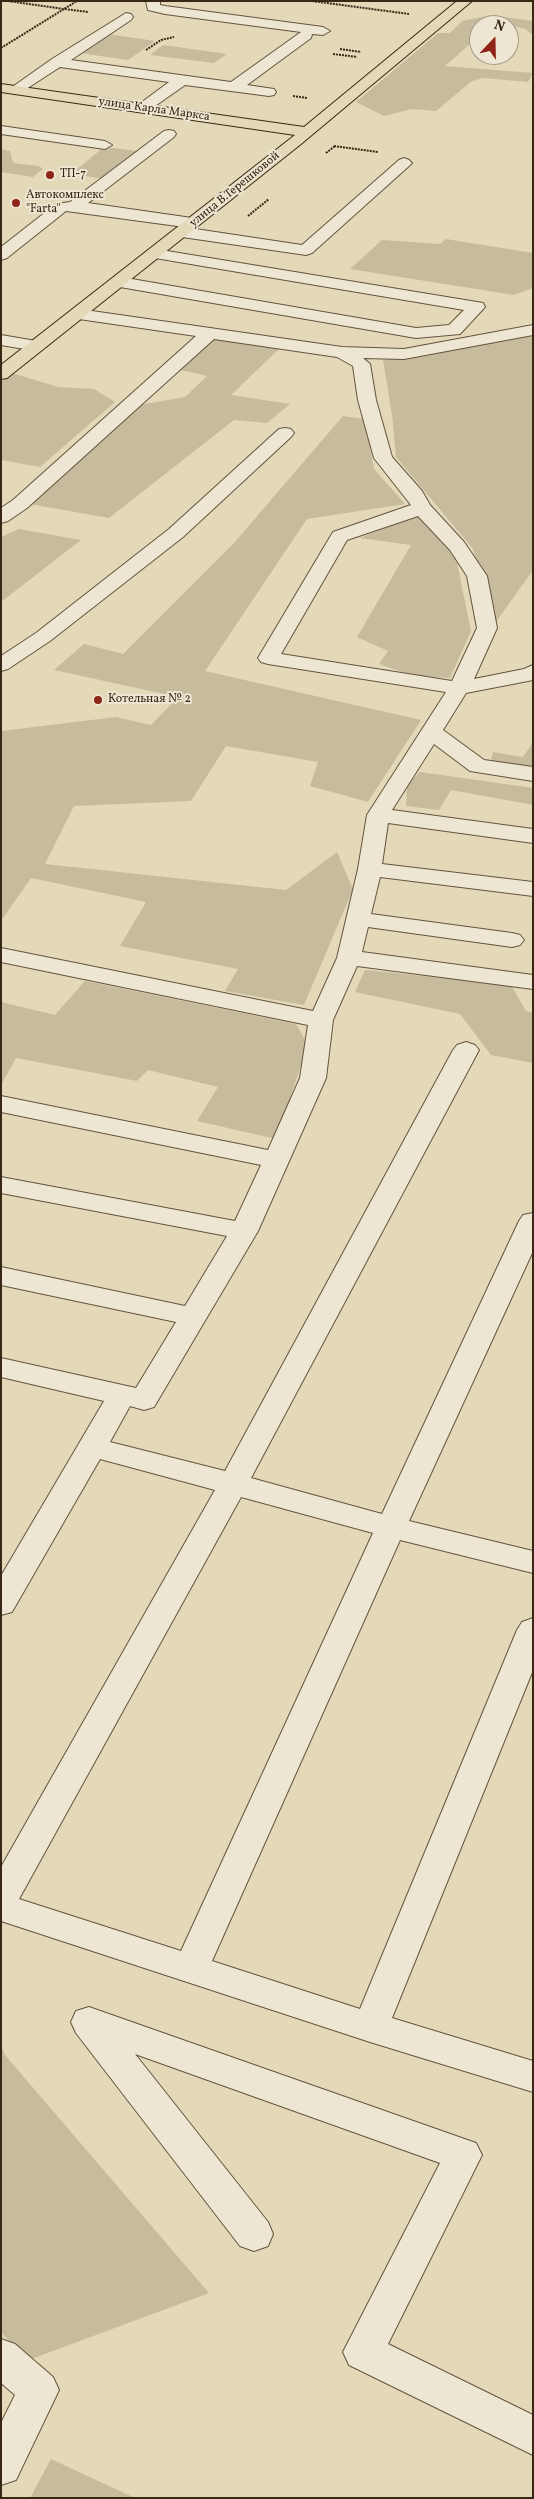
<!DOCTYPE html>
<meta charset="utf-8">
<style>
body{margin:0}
#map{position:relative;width:534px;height:2499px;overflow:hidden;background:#e3d9b9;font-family:Vollkorn,serif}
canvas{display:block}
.frame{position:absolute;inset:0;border:2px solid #392715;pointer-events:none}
.north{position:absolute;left:469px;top:15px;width:50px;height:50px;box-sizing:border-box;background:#ede6d2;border:1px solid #a59a86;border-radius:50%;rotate:21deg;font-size:14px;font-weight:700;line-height:20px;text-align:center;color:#392715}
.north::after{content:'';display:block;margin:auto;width:18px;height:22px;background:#8f2418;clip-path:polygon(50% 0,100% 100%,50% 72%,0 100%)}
</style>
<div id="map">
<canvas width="534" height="2499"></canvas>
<div class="frame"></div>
<div class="north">N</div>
</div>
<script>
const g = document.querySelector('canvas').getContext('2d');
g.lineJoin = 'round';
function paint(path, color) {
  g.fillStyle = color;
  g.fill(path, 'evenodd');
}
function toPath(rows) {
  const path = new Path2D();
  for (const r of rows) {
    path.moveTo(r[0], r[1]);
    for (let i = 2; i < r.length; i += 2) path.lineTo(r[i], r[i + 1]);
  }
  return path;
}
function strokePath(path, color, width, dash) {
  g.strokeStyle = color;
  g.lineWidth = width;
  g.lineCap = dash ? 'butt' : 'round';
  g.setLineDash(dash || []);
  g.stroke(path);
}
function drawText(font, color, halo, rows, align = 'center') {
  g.font = font + ' Vollkorn,serif';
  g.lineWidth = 4;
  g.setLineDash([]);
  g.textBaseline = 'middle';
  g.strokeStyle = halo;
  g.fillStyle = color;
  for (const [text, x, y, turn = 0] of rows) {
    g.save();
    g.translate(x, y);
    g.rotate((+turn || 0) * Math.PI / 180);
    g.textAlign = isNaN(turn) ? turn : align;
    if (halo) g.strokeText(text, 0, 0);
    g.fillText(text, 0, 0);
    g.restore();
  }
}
paint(toPath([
 [491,15,533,21,533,35,525,29,509,25,479,25,479,36,445,66,533,73,528,82,483,78,472,81,436,111,412,109,384,116,356,102,438,33,450,33,462,21],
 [108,34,155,41,128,60,80,53],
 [163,45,227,54,214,63,150,55],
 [104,147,139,151,106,179,71,174],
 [1,149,10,151,13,163,39,166,43,169,33,177,1,172],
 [446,239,533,253,533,288,514,295,350,269,382,240,440,244],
 [533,335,533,570,496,622,473,549,396,457,392,415,383,360],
 [214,338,281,347,231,395,290,404,267,423,234,420,109,518,30,504,139,405,185,397,207,376,181,370],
 [12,373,58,387,94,389,115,402,40,467,1,460,1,382],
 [343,416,365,419,374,469,405,504,307,519,205,671,421,720,368,802,310,786,318,762,226,746,191,801,74,806,45,864,286,890,337,852,353,889,304,1005,225,991,238,969,120,946,146,902,31,878,1,921,1,731,116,717,151,725,178,697,54,670,84,644,123,654,234,543],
 [416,515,456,558,471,631,450,678,414,676,379,664,388,651,357,637,411,545,360,538],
 [19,529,81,540,1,602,1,537],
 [533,742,533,768,491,762,493,752,523,757],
 [420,772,533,788,533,805,451,790,439,810,406,806,407,785],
 [365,970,511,985,526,1011,533,1013,533,1063,491,1055,460,1014,355,992],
 [85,981,296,1024,308,1045,276,1139,197,1121,218,1087,148,1070,137,1081,16,1058,1,1085,1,1002,55,1015],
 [1,2046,5,2055,209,2293,26,2361,1,2332],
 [51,2459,135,2498,30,2498]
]), '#c6bb9d');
const minor = toPath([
 [146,1,160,1,160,5,165,6,323,27,330,31,323,35,312,34,311,38,247,85,274,89,276,92,274,95,269,96,185,85,148,111,143,112,136,108,138,105,169,82,60,67,20,93,15,94,8,90,52,59,126,13,131,14,133,17,131,20,71,60,231,82,301,32,165,14,148,10,146,1],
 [1,126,105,141,112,145,105,149,1,134,1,126],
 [169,130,174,131,176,134,174,137,88,203,192,218,200,223,198,226,192,228,66,211,7,258,1,260,1,247,56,204,70,202,164,131,169,130],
 [404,158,409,160,412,163,409,166,312,253,306,255,182,237,174,232,182,227,302,245,399,160,404,158],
 [155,249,477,302,483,303,485,307,460,334,416,338,114,286,112,282,114,278,120,277,416,328,449,325,464,310,149,257,147,254,155,249],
 [78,309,342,347,404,349,533,325,533,335,404,359,363,358,370,364,376,400,392,457,422,491,430,505,464,542,487,576,497,628,474,679,524,669,533,665,533,680,466,693,443,730,484,760,533,767,533,781,470,771,434,744,392,810,533,829,533,843,388,823,382,864,533,882,533,896,380,877,371,914,512,933,520,935,524,940,520,945,512,947,368,927,362,952,533,975,533,989,357,966,333,1020,326,1078,258,1231,154,1407,144,1410,130,1406,110,1442,225,1471,453,1050,457,1045,466,1042,475,1045,479,1050,251,1478,382,1514,519,1221,523,1215,533,1213,533,1251,409,1521,533,1551,533,1573,400,1540,212,1961,360,2009,517,1630,522,1622,533,1618,533,1670,392,2018,533,2061,533,2092,370,2042,1,1921,1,1867,215,1490,100,1459,12,1612,1,1615,1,1576,104,1401,1,1377,1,1358,136,1388,176,1322,1,1285,1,1267,185,1306,227,1236,1,1193,1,1177,235,1221,261,1165,1,1112,1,1096,268,1150,300,1078,308,1025,1,962,1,948,313,1011,337,958,358,869,367,815,446,692,268,664,261,662,258,658,333,532,411,505,374,458,358,400,353,366,337,357,214,339,27,508,8,521,1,523,1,508,13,500,196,336,72,318,70,314,72,310,78,309],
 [418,516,450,550,467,576,477,628,452,681,281,654,347,540,418,516],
 [241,1497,373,1533,181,1951,19,1899,241,1497],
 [1,335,42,342,45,346,42,350,36,351,1,345,1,335],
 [285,428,291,429,294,433,291,437,183,537,50,641,8,669,1,671,1,656,36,633,169,529,279,429,285,428],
 [89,2007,476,2143,482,2155,388,2344,533,2415,533,2455,349,2365,343,2352,440,2163,135,2054,268,2222,273,2234,268,2246,254,2251,240,2246,76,2033,71,2022,76,2011,89,2007],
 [1,2339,15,2344,53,2377,59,2390,16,2480,1,2485,1,2423,15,2395,1,2383,1,2339]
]);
const major = toPath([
 [457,1,472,1,301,144,7,378,1,379,1,365,295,135,1,92,1,84,304,127,457,1]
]);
strokePath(minor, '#64543e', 2);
strokePath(major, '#392715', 2);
strokePath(toPath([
 [8,1,64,9,77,1],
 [312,1,409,14],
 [1,48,64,9,88,12],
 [340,49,361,52],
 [146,50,161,40,174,37],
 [333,54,357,57],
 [293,96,307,98],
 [334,146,378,152],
 [326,153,335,146],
 [248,216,269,199]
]), '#392715', 2, [2, 1]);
paint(minor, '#ede6d2');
paint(major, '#e3d9b9');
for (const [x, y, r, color] of [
 [50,175,5,"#8f2418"],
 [16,203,5,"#8f2418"],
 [98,700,5,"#8f2418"]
]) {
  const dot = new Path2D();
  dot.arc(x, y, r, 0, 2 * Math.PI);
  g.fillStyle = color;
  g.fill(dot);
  strokePath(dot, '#ede6d2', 2);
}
drawText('12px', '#392715', '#ede6d2', [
 ["улица Карла Маркса",154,110,8],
 ["улица В.Терешковой",235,190,-39]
]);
drawText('12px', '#392715', '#ede6d2', [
 ["ТП-7",60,175],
 ["Автокомплекс",26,196],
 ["\"Farta\"",26,210],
 ["Котельная № 2",108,700]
], 'left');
</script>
